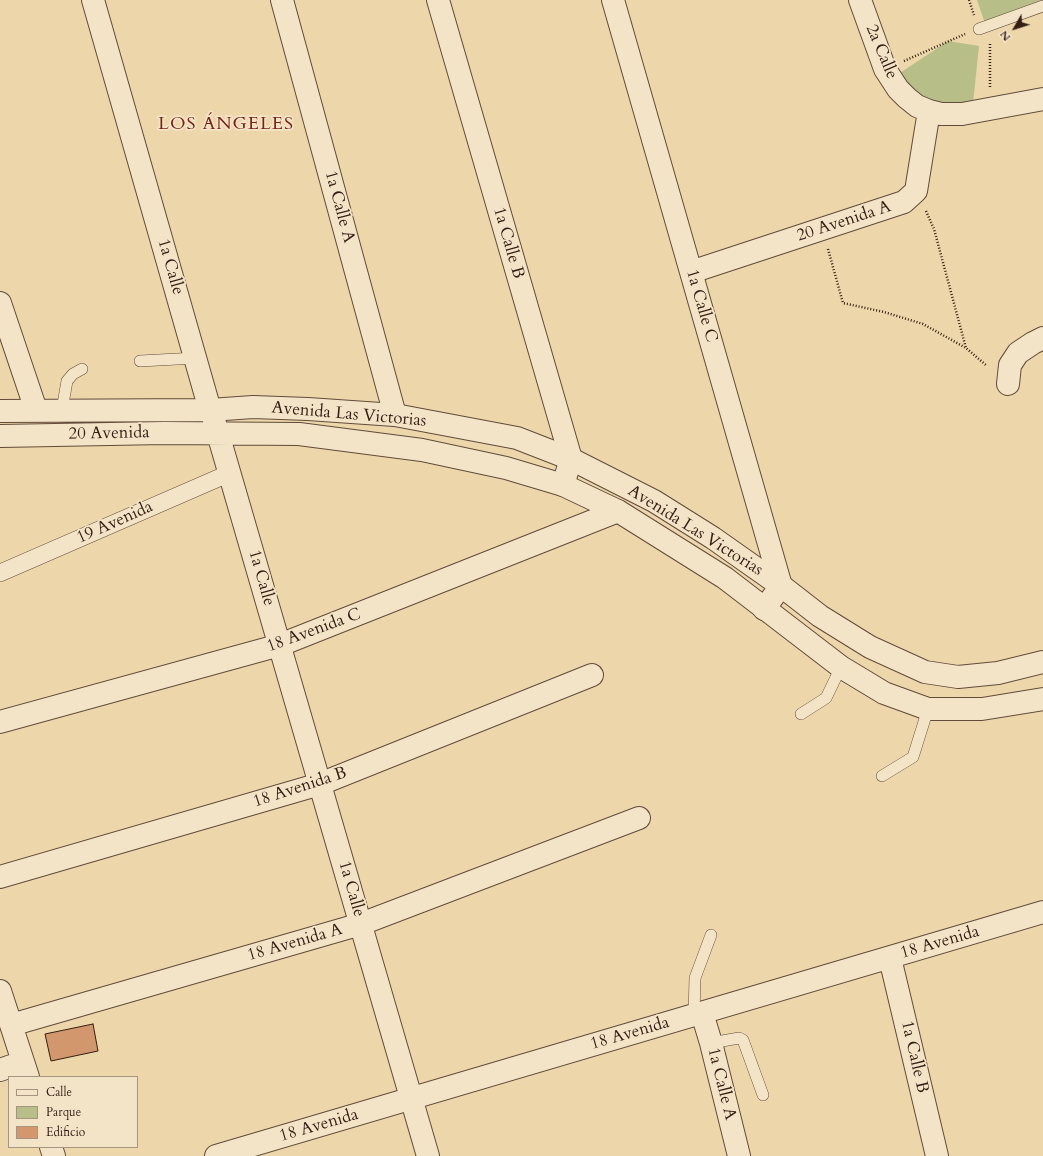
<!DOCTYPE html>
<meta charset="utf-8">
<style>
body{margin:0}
#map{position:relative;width:1043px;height:1156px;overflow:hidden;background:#ecd6aa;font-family:Cardo,serif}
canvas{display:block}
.legend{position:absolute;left:8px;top:1076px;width:130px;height:72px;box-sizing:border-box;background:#f3e4c8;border:1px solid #a79480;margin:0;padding:5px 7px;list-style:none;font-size:12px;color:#341d14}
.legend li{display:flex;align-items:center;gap:8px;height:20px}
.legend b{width:20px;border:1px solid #a79480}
.north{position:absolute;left:995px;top:8px;width:40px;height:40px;-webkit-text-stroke:3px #f3e4c8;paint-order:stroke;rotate:231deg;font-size:11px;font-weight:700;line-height:16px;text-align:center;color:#341d14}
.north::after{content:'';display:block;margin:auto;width:14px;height:18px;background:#341d14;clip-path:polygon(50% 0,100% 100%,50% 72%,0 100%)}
</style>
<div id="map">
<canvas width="1043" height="1156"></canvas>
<ul class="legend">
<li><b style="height:5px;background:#f3e4c8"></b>Calle</li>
<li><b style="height:11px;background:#b7be88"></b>Parque</li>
<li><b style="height:11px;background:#d2976c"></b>Edificio</li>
</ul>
<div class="north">N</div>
</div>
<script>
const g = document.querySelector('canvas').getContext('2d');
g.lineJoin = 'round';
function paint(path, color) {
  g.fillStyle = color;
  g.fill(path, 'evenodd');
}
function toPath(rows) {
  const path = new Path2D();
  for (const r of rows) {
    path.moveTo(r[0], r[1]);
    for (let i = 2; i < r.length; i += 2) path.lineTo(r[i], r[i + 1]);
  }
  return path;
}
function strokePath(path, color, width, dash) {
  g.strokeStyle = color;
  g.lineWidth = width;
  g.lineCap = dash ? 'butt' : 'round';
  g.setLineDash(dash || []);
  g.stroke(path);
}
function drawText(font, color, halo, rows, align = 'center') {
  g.font = font + ' Cardo,serif';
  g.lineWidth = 3.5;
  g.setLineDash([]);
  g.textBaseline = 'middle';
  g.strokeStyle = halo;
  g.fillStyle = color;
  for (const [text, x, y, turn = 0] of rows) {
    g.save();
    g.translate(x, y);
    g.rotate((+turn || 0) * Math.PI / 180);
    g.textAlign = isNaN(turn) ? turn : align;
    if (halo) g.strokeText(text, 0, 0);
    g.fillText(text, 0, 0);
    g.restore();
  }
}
paint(toPath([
 [977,0,1043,0,1043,5,986,26],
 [948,41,979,46,972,113,951,114,891,79]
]), '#b7be88');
const building = toPath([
 [93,1024,98,1051,51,1061,45,1034,93,1024]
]);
paint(building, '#d2976c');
strokePath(building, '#341d14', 1);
const service = toPath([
 [979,29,1043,6],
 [140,361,196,358],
 [62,410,67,381,73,374,82,369],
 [801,714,826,698,841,667],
 [882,776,913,757,928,709],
 [694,1015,695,978,711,935],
 [711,1043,739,1038,743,1040,763,1095]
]);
const pedestrian = toPath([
 [0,573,230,473]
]);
const minor = toPath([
 [93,0,210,410],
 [282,0,395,415],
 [438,0,571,459,563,485],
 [613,0,781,586,764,609],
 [860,0,885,69,898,89,907,98,917,106,929,111,941,114,962,114,1043,99],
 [691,272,904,202,916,191,929,111],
 [0,303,36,410],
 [1008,384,1010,365,1018,353,1033,343,1043,338],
 [0,722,280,645,618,511],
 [0,877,320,784,592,675],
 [890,958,937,1156],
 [0,991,28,1077],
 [702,1013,711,1043,739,1156],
 [11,1025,361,924,639,818],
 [0,1070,23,1062],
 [51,1147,54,1156],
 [216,1156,1043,912]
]);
const tertiary = toPath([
 [0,411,210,410,253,407,308,409,395,415,517,438,571,459,654,501,713,538,784,588,820,616,870,647,925,672,958,677,998,673,1043,662],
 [214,420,428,1156],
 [0,436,164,433,299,434,422,450,506,468,563,485,618,511,725,578,841,667,884,693,928,709,982,709,1043,699]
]);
strokePath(service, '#624b3a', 12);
strokePath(pedestrian, '#624b3a', 18);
strokePath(minor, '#624b3a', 24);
strokePath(tertiary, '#624b3a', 24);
strokePath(toPath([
 [969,0,974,15],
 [904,61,965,34],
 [990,87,990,42],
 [926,211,934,229,966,348],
 [828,249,843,303,884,312,923,324,966,348,987,366]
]), '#341d14', 2.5, [1, 2]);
strokePath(service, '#f3e4c8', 11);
strokePath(pedestrian, '#f3e4c8', 17);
strokePath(minor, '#f3e4c8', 22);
strokePath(tertiary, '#f3e4c8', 22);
drawText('17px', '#341d14', '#f3e4c8', [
 ["2a Calle",881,52,67],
 ["1a Calle A",339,207,75],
 ["20 Avenida A",844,222,-18],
 ["1a Calle B",508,243,74],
 ["1a Calle",170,267,74],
 ["1a Calle C",701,306,74],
 ["Avenida Las Victorias",349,415,5],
 ["20 Avenida",109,434,-1],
 ["19 Avenida",115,523,-24],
 ["Avenida Las Victorias",695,531,32],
 ["1a Calle",261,578,74],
 ["18 Avenida C",314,631,-20],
 ["18 Avenida B",300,788,-18],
 ["1a Calle",351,889,74],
 ["18 Avenida A",295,943,-16],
 ["18 Avenida",940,943,-16],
 ["18 Avenida",630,1034,-16],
 ["1a Calle B",914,1057,77],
 ["1a Calle A",721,1084,76],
 ["18 Avenida",319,1126,-16]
]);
g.letterSpacing = '1px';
drawText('18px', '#7a1f14', '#f3e4c8', [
 ["LOS ÁNGELES",226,125]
]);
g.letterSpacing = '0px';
</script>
